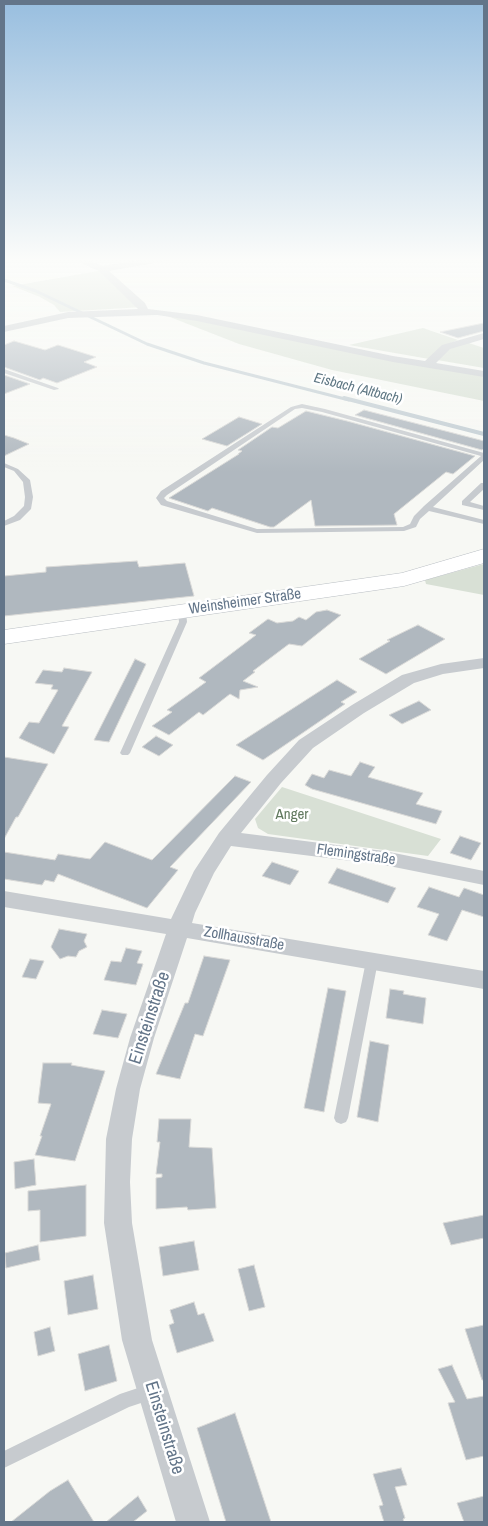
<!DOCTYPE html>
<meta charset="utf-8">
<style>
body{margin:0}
#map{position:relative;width:488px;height:1526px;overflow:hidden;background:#f7f8f4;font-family:"Archivo Narrow",sans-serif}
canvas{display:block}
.frame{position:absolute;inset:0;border:5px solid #637589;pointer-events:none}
</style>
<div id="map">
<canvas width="488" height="1526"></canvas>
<div class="frame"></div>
</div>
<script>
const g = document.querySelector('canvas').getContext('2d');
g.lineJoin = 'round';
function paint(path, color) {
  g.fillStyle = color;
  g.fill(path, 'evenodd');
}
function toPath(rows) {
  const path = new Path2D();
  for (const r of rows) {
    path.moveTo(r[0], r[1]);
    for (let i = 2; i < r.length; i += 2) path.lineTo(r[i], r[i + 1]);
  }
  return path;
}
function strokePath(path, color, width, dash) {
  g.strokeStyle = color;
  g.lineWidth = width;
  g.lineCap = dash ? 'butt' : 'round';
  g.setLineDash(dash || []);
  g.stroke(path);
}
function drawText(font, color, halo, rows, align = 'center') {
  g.font = font + ' "Archivo Narrow",sans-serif';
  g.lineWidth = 5;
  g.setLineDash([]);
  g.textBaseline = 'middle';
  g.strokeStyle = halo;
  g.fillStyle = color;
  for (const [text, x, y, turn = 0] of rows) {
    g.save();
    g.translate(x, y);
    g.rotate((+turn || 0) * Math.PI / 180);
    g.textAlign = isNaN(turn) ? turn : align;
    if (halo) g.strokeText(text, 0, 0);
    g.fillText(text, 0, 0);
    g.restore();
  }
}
paint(toPath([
 [104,270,143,307,60,312,54,305,40,297,12,286],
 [157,312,393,359,484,374,484,401,332,370,239,344],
 [423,328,458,340,442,347,429,359,349,345],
 [466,342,484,348,484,368,437,360,447,349],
 [484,564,484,595,426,584,425,580],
 [282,787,441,839,428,856,268,834,258,828,255,819]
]), '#d8e0d5');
strokePath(toPath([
 [4,280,36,291,147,344,204,363,349,400]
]), '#c1ccd2', 3);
strokePath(toPath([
 [344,398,484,434]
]), '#c1ccd2', 4);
const building = toPath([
 [484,323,484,331,458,338,440,332,484,323],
 [14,341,45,350,58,345,96,357,84,362,97,367,57,383,43,378,40,380,4,367,4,345,14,341],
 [4,375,30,384,4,394,4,375],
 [364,410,484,441,484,448,482,450,355,415,364,410],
 [306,411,347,421,475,456,453,474,446,472,394,514,397,525,315,526,311,500,274,527,270,527,212,508,208,511,169,498,239,454,238,454,242,451,238,450,272,427,278,428,306,411],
 [239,417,262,424,227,446,202,439,239,417],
 [4,435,14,438,29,444,4,456,4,435],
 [137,561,139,567,185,563,194,596,4,616,4,576,46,572,46,567,137,561],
 [327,610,341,615,302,646,289,644,253,671,255,672,243,681,258,687,240,690,239,699,230,694,203,715,199,712,169,735,152,726,172,712,167,710,206,682,199,678,256,635,249,633,268,619,277,623,293,621,299,617,306,620,316,612,327,610],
 [418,625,445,639,386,674,359,659,390,641,387,640,418,625],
 [135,659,146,664,109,742,94,740,135,659],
 [64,668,92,672,62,726,69,727,54,754,19,738,29,722,39,723,58,690,51,689,53,685,35,683,43,670,62,672,64,668],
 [337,680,357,692,341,702,345,704,263,760,236,745,337,680],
 [419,701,431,710,402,724,389,715,419,701],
 [156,736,173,745,159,756,142,747,156,736],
 [4,757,48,764,18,817,16,817,4,839,4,757],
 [360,762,375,767,368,777,423,793,416,804,442,811,436,824,312,789,305,785,312,774,324,778,329,770,351,776,360,762],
 [235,776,251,782,170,867,178,870,147,908,58,874,54,882,45,880,42,885,4,879,4,852,55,860,58,854,90,859,105,842,152,860,235,776],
 [460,836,481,843,471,860,450,853,460,836],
 [272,862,299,871,290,885,262,876,272,862],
 [337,868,396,888,388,903,328,883,337,868],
 [429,887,459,897,464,888,484,895,484,917,462,910,447,941,428,935,439,914,417,907,429,887],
 [59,929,87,934,84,941,87,947,79,951,76,957,68,956,60,959,51,947,59,929],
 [126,948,142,951,137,963,143,964,136,985,104,980,111,961,121,962,126,948],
 [204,956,230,960,203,1036,195,1034,180,1079,156,1074,185,1003,188,1003,204,956],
 [30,959,44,961,36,979,22,977,30,959],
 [328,988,346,991,324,1112,304,1108,328,988],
 [390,989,404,991,403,994,426,998,423,1024,386,1018,390,989],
 [102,1010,127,1014,118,1038,93,1034,102,1010],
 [370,1041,389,1045,378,1122,357,1117,370,1041],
 [43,1063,72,1063,71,1065,105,1071,75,1161,35,1155,42,1136,40,1136,51,1104,38,1103,43,1063],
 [159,1119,191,1119,189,1147,212,1148,216,1208,188,1210,187,1207,156,1209,156,1178,162,1177,162,1174,156,1174,160,1142,157,1142,159,1119],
 [34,1159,36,1185,15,1189,14,1162,34,1159],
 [86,1185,86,1236,40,1242,40,1210,28,1211,28,1191,86,1185],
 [484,1215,484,1238,451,1245,443,1223,484,1215],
 [194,1241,199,1270,163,1276,159,1247,194,1241],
 [38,1245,40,1260,6,1268,5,1253,38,1245],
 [254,1265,265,1307,249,1311,238,1269,254,1265],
 [93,1275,98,1309,68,1315,64,1281,93,1275],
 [194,1302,198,1315,204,1313,214,1341,177,1353,169,1325,174,1323,170,1310,194,1302],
 [484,1325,484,1380,482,1380,465,1329,484,1325],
 [50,1327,55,1351,38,1356,34,1332,50,1327],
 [109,1345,117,1381,85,1391,78,1354,109,1345],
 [452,1365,467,1399,484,1396,484,1456,466,1460,448,1403,455,1402,438,1369,452,1365],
 [235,1413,253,1467,271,1522,226,1522,197,1428,235,1413],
 [401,1468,407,1485,395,1487,405,1518,403,1519,404,1522,384,1522,379,1506,383,1505,373,1474,401,1468],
 [68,1480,94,1522,11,1522,50,1491,68,1480],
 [138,1496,147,1511,133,1522,106,1522,138,1496],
 [484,1496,484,1522,464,1522,457,1503,484,1496]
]);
paint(building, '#b0b8bf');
strokePath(building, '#d9d9d7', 1);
const secondary = toPath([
 [484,549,484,563,404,586,4,644,4,630,402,573,484,549]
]);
strokePath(secondary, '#b9bec3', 1);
paint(toPath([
 [4,369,58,388,59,389,54,390,4,373,4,369],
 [302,404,325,409,484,453,484,460,433,507,484,520,484,524,429,511,420,519,416,527,404,531,257,533,161,505,156,498,161,491,291,407,302,404],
 [302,408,322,412,481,456,424,506,414,516,410,524,403,527,257,529,167,501,164,498,167,495,295,409,302,408],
 [4,463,18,469,30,480,33,497,31,509,20,520,4,526,4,521,14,516,24,506,25,497,23,482,14,471,4,467,4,463],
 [481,483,484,483,484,489,470,502,484,506,484,510,462,505,462,501,481,483],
 [182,609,186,612,187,622,130,753,128,755,122,755,120,753,179,622,178,612,182,609],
 [372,956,376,958,378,961,348,1118,346,1122,341,1124,336,1122,334,1118,366,961,368,958,372,956],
 [150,1384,156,1386,158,1392,156,1398,129,1407,4,1468,4,1451,120,1394,150,1384]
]), '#c7cbcf');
paint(toPath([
 [69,258,82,258,103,266,151,258,170,258,166,261,109,271,145,303,148,309,197,315,393,356,425,361,442,345,484,333,484,339,450,349,436,363,484,371,484,377,393,362,197,321,157,315,68,318,4,332,4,326,68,312,138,309,99,271,69,258],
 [484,658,484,668,443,674,414,683,364,713,313,748,281,783,241,833,384,851,484,871,484,885,384,865,231,846,214,873,195,913,192,923,484,971,484,989,187,938,154,1038,140,1089,132,1139,130,1182,132,1223,152,1340,210,1522,176,1522,122,1340,104,1223,106,1139,116,1089,130,1038,166,934,4,907,4,891,171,919,194,871,219,833,267,775,299,740,352,705,402,675,441,664,484,658]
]), '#c7cbcf');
paint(secondary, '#fff');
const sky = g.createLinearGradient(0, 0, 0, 472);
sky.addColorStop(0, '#98bedf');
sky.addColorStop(0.55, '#fbfcfa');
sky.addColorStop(1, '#fbfcfa00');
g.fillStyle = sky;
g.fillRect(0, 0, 488, 472);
drawText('italic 14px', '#5f7784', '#fff', [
 ["Eisbach (Altbach)",358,389,14]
]);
drawText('15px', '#637589', '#fff', [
 ["Weinsheimer Straße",245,602,-8],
 ["Flemingstraße",356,855,8],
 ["Zollhausstraße",244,939,10]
]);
drawText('15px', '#627a5f', '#fff', [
 ["Anger",292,815]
]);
drawText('18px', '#637589', '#fff', [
 ["Einsteinstraße",150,1018,-72],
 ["Einsteinstraße",164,1428,73]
]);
</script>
